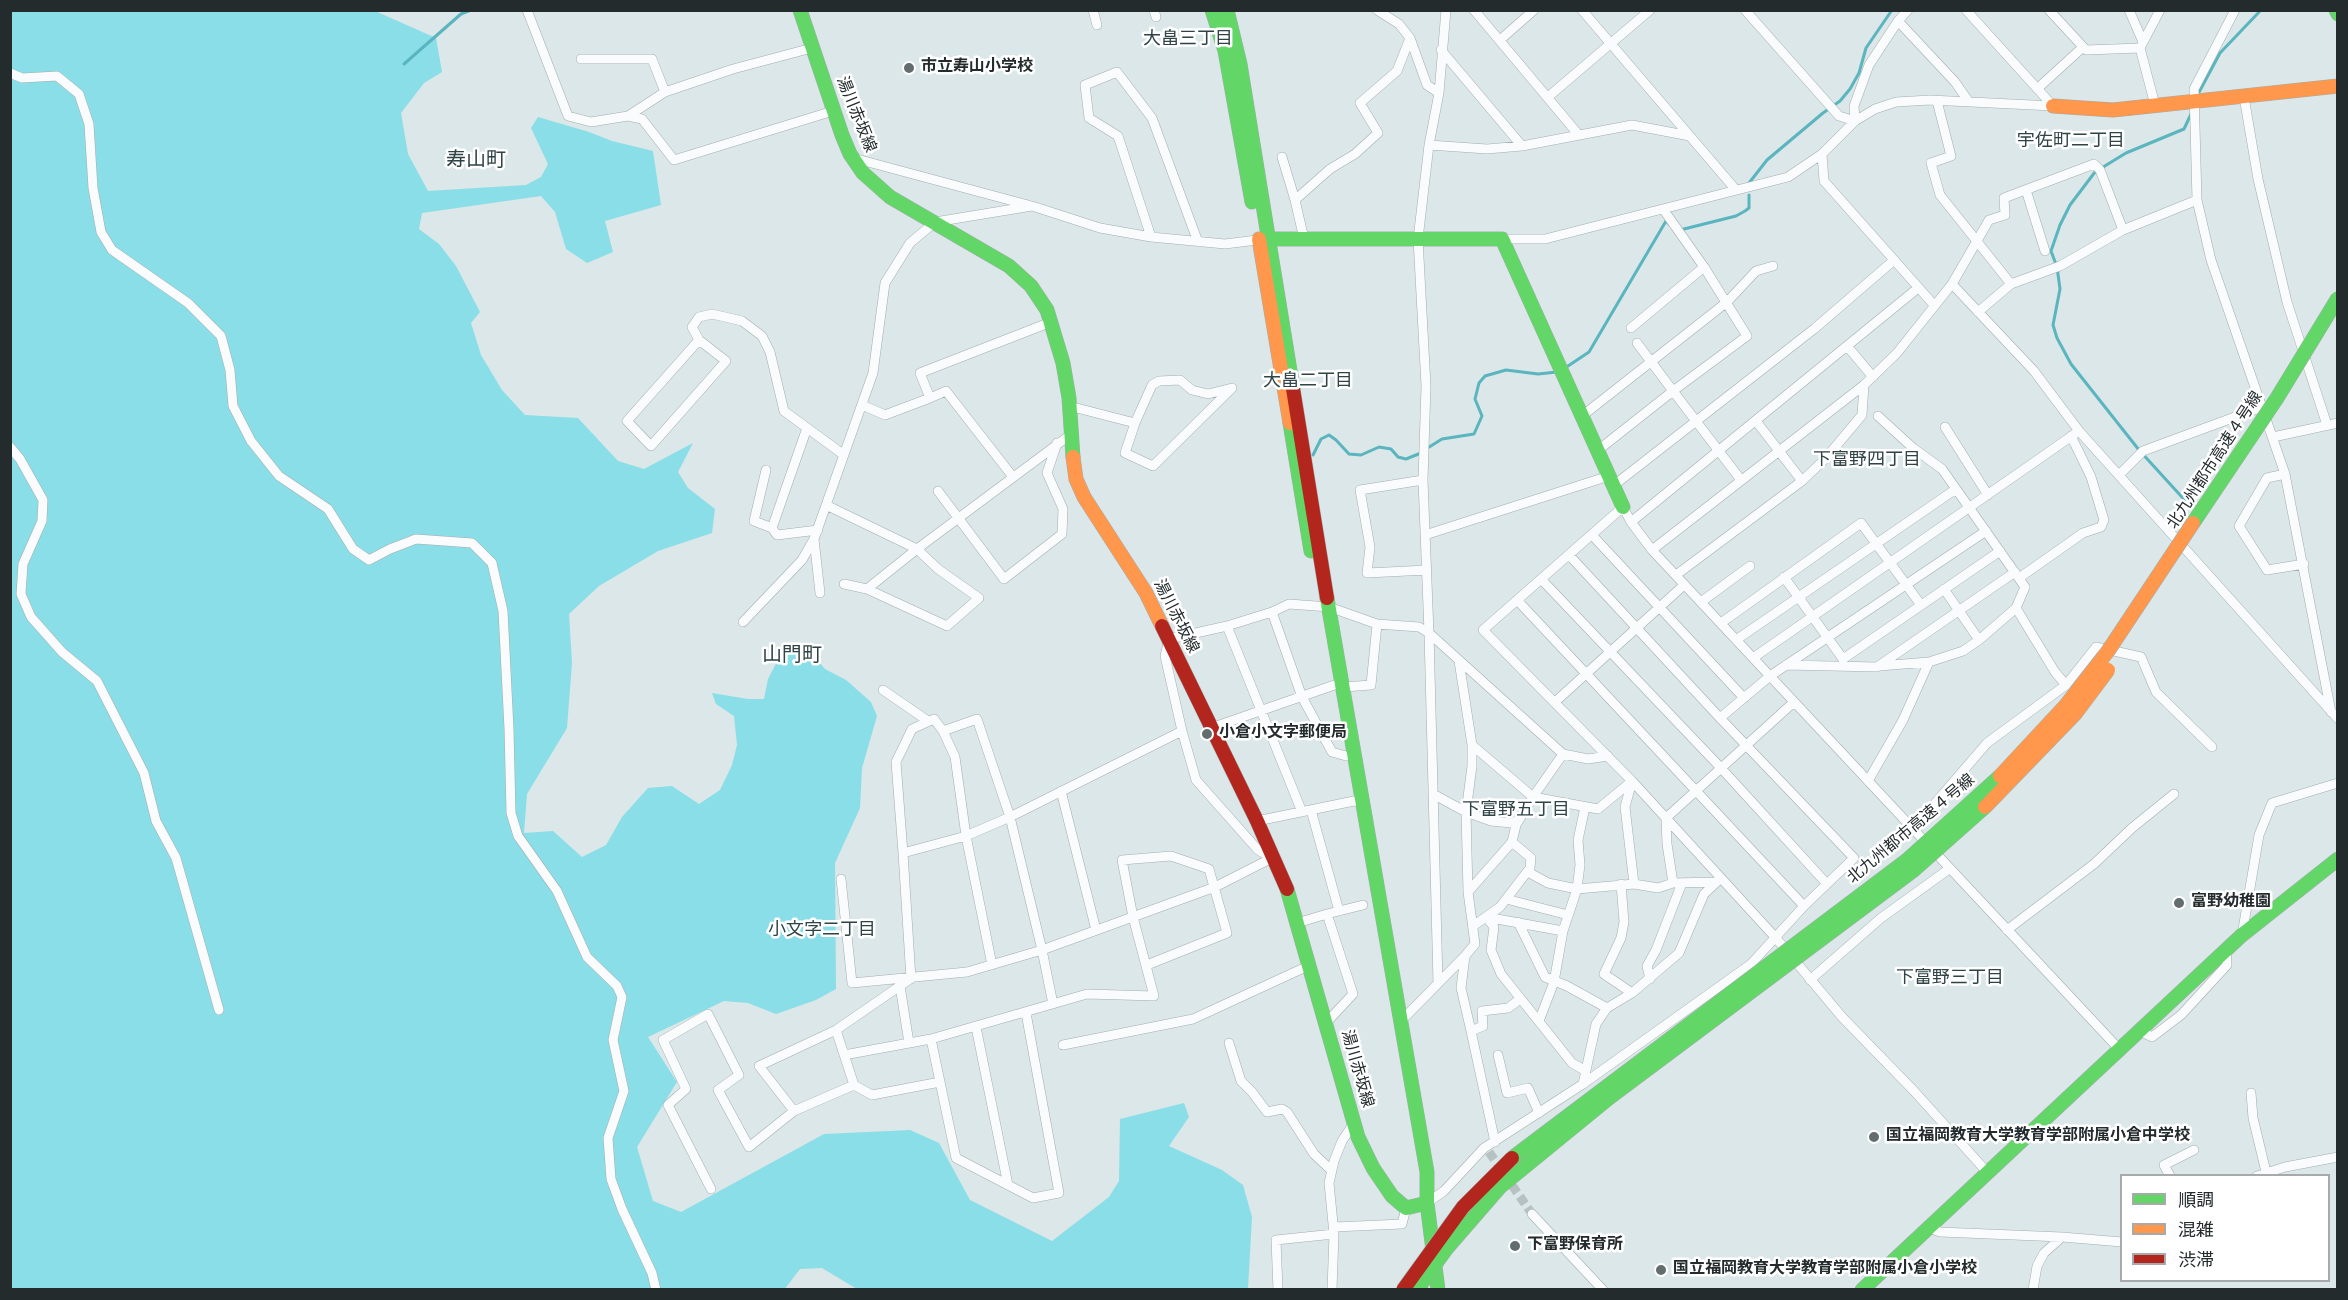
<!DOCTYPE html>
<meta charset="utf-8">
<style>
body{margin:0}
#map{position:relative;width:2348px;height:1300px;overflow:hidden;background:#dbe7e8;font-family:Overpass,"Noto Sans JP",sans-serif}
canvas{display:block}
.frame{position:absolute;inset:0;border:12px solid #232b2c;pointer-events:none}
.legend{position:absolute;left:2120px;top:1174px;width:210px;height:108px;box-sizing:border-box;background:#fff;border:2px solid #a7aaab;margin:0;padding:8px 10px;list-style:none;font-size:18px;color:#232b2c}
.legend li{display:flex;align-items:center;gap:12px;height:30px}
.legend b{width:30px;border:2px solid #a7aaab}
</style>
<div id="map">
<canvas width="2348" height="1300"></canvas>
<div class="frame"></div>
<ul class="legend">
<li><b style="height:8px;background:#63d668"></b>順調</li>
<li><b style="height:8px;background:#ff974d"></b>混雑</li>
<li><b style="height:8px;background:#b3261e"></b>渋滞</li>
</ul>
</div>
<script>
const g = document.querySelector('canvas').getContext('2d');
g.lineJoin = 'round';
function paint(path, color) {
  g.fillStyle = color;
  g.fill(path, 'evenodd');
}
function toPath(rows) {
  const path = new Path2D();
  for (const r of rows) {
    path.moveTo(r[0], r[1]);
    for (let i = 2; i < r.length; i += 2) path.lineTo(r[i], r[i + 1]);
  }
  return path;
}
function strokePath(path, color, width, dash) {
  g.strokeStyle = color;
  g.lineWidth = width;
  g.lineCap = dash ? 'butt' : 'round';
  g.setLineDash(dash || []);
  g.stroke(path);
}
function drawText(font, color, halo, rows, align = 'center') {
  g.font = font + ' Overpass,"Noto Sans JP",sans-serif';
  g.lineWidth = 5;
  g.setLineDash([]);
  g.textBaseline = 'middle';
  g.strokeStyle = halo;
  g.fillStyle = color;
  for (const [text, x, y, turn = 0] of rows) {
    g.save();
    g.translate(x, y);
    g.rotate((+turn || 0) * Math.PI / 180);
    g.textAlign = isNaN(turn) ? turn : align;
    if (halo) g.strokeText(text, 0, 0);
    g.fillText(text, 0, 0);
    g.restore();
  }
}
paint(toPath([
 [10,11,375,11,436,38,442,72,424,83,401,113,408,154,428,191,526,185,541,177,548,164,531,128,538,117,589,132,612,141,653,151,661,205,605,221,613,252,587,263,566,249,555,212,541,196,422,213,419,229,439,244,456,266,480,312,471,323,481,355,502,390,525,415,578,418,618,461,644,469,693,443,678,472,688,488,715,509,712,533,658,551,599,586,569,614,572,663,567,728,527,794,524,833,553,831,582,857,606,845,622,817,648,788,672,786,699,804,720,790,732,765,737,745,734,716,716,704,712,693,748,699,764,699,768,679,780,656,803,644,825,669,846,680,871,702,877,716,862,768,860,808,835,863,836,989,816,1000,776,1014,748,1003,724,1001,648,1037,677,1082,637,1147,653,1201,681,1212,824,1134,910,1130,939,1143,970,1200,1052,1241,1109,1197,1119,1181,1120,1119,1184,1103,1189,1117,1169,1146,1222,1170,1243,1185,1252,1217,1248,1289,857,1289,822,1268,800,1269,784,1290,11,1289]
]), '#8adee7');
strokePath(toPath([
 [404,64,461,14,471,10],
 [2197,96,2220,53,2261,10],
 [1749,183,1767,160,1823,113,1840,101,1850,89,1859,73,1866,48,1892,10],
 [1680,230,1736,216,1745,211,1749,208,1749,195],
 [1565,368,1589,352,1666,221,1669,224],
 [1426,449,1442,439,1474,434,1482,416,1475,399,1479,383,1485,376,1506,370,1538,374,1557,372],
 [1313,455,1321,439,1329,435,1336,440,1349,454,1361,455,1379,447,1391,449,1398,457,1406,459,1421,453],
 [2191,507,2139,450,2071,364,2057,338,2053,325,2060,289,2057,267,2051,251,2060,225,2070,205,2095,172,2126,153,2184,129,2191,114]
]), '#5ab5be', 3);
strokePath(toPath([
 [1489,1152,1532,1214]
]), '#b6c1c2', 9, [9, 4.5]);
const street = toPath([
 [527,10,568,116,591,122,628,116,642,119,674,160,833,111],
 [1093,10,1097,25],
 [1154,10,1156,17],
 [1377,10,1399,24,1410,38,1427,85,1439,93],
 [1474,10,1578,134],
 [1582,10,1736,190],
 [1745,10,1839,116,1855,121],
 [1966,10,2053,106],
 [2049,10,2086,50,2140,48],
 [2129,10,2143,42],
 [2235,10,2194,89,2197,200,2211,260,2285,474,2331,712],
 [1898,21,1955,82,1969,102],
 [1500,40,1534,10],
 [1441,50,1522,146],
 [581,59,652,59,665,92],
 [10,73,22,78,57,76,79,94,89,124,93,188,101,232,112,250,188,303,221,336,230,370,233,406,251,441,279,476,328,509,353,549,369,560,390,549,416,539,472,543,492,563,503,611,509,729,511,813,518,836,557,891,587,957,617,986,622,997,613,1040,624,1091,608,1138,611,1179,622,1209,652,1273,656,1290],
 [2037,89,2083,47],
 [1548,97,1650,10],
 [2244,97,2258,179,2287,302,2327,425],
 [1937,101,1951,156,1931,163,1940,195,2011,284],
 [2155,105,2140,48,2160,10],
 [628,116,665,92,733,69,812,48],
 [1855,121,1854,106,1869,65,1898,21,1908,10],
 [1429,145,1487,149,1522,146,1632,125,1690,136],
 [1822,154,1824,181,1934,305],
 [1282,157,1295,200,1330,169,1355,154,1378,133,1360,103,1397,71,1410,38],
 [853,158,1028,205],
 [2026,190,2045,251],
 [1295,200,1304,239],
 [1663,209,1704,267,1747,336,1673,391,1741,480],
 [1151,237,1118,136,1089,118,1085,85,1117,72,1152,118,1198,242],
 [1502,239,1545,239,1788,177,1822,154,1855,121,1875,109,1896,102,1930,100,2053,106],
 [1952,284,2034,371,2079,431,2338,719],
 [1978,312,2011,284,2060,266,2123,230,2197,200],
 [1631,328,1704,267],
 [699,340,726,361,651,446,627,421,699,340],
 [699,340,692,327,699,317,712,314,742,321,762,336,770,352,784,411,844,455],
 [1847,346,1873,377],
 [930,398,946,391,1013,477],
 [862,405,885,415,930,398,920,373,1051,322],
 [1069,406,1135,423,1125,453,1153,466,1232,388,1208,394,1192,390,1180,380,1159,381,1152,385,1135,423],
 [1582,416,1727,302,1756,271,1773,266],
 [1756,421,1802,481],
 [1945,427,1988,495],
 [2273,437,2338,423],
 [10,447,20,459,43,500,42,521,23,564,21,594,31,617,62,652,97,681,144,773,156,821,176,858,219,1010],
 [1597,451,1673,391,1637,343],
 [766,470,754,521,772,528,777,535,818,530],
 [2285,474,2267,478,2239,526,2267,570,2304,564],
 [2119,475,2143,451,2262,407],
 [1423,480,1360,490,1370,547,1367,573,1427,570],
 [1613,486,1814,329,1893,261],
 [938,491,1004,579,1062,534,1063,509,1047,473,1057,443],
 [828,506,917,549,1070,435],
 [1631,522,1918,288],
 [772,528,807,428],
 [1425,535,1609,476],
 [1592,535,1744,698],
 [814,539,820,593],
 [917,549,938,569,979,598,947,626,867,589,917,549],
 [1652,550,1864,385,1897,353,1952,284,1989,220,2005,215,2004,198,2094,164,2100,170,2123,230],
 [1569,555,1720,718],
 [1676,575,1802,481,1826,458,1862,415,1864,385],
 [1784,577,1843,659,2000,551],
 [2019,578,2083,533,2101,527,2104,520,2091,477,2071,436],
 [1541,579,1721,768,1827,884],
 [844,584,867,589],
 [1944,589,1979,640],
 [1517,600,1804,906],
 [1701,602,1750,566],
 [2016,608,2055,672,2066,685],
 [1272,612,1302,697,1332,752,1346,756],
 [743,622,802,560,814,539,873,373,885,283,910,243,935,222,1032,206,1100,228,1151,237,1225,244,1265,239],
 [1721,623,1861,523,1921,605],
 [1227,626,1302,812],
 [1736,640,1956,489],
 [1753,658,2079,431],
 [1786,665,1877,667,2015,572],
 [1879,666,1929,662],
 [1344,687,1371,685,1377,624],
 [883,690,928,721],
 [1555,702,1684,585],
 [1211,728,1343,682],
 [1182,731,1196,780,1258,850,1272,858],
 [1472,745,1533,797,1598,809,1632,781],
 [1632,781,1625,807,1634,884],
 [1868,781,1903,720,1929,662,1963,651,1979,640,2016,608,2025,587,1942,469,1913,448,1878,416],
 [1061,791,1096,930],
 [1433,794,1466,812,1491,821,1511,823,1519,820],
 [1311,810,1339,911],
 [1257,821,1354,801,1363,802],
 [1913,829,1987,743,2066,685,2096,647,2141,657,2156,692,2212,747],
 [903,853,896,762,912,729,934,719,943,731],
 [1528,872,1548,883,1577,889,1634,884,1658,888,1673,883,1717,882],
 [841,879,852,983,967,972,1042,950,1215,887,1272,858],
 [1673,883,1667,844,1666,818,1794,702],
 [1621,884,1624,922,1621,938,1604,974,1632,993],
 [1468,892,1512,842,1516,825,1533,797,1563,754],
 [1506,899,1568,915],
 [1486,917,1494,927,1491,950,1501,974,1572,1063,1586,1071],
 [1486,917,1563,931],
 [1518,922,1545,977,1567,986,1607,1008],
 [1297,923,1327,914],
 [1473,926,1500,907,1530,868,1531,858,1512,842],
 [2007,930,2094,864,2132,828,2174,794],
 [2242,935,2259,835,2272,803,2338,783],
 [1465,956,1461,988,1471,1031],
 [992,965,966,836,955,757,943,731,977,719,1010,817,1042,950,1053,1004],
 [911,979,903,853,966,836,1010,817,1182,731,1165,656,1169,639,1227,626,1272,612,1289,604,1329,607,1377,624,1419,627,1429,633,1563,754,1588,759,1608,756],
 [1650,979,1647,966,1656,950,1682,883],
 [1810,980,1881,918,1949,869],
 [1438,983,1429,633,1423,480,1426,386,1418,239,1429,145,1439,93,1446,10],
 [900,986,909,1043],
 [1401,1021,1465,956,1475,944,1468,892,1466,812,1472,766,1472,745,1459,661],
 [1539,1021,1554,982,1563,931,1577,889,1580,865,1578,840,1585,807],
 [1326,1023,1353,994,1327,914,1363,905],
 [976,1027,1008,1185],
 [2140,1031,2152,1037,2181,1015,2227,965,2226,950],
 [931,1039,956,1158,1033,1198,1059,1193,1026,1013],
 [1229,1043,1241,1081,1252,1092,1267,1112,1282,1109,1287,1112,1314,1154,1332,1171],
 [1063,1045,1193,1019,1308,966],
 [844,1055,931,1039,1087,994,1154,996,1133,917,1122,860,1171,856,1209,869,1227,933,1147,965],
 [1498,1055,1507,1093,1528,1088,1539,1113],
 [1583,1084,1751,964,1804,906,1854,858,1720,718,1770,676,1986,531],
 [854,1085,872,1095,940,1082],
 [2251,1093,2253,1118,2266,1172],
 [794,1111,759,1066,836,1030,910,979],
 [1495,1142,1471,1031,1483,1026,1482,1011,1508,1008,1519,1000],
 [1987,1172,1914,1091,1842,1017,1775,937,1632,781,1483,630,1623,507,1631,522,1652,550,2120,1050],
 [2170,1176,2164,1165,2194,1150],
 [2257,1176,2285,1167,2338,1157],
 [711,1189,668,1105,686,1089,663,1040,708,1014,739,1075,718,1090,749,1147,794,1111,854,1085,836,1030],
 [1427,1203,1444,1191,1484,1148,1583,1084,1596,1024,1607,1008,1632,993,1679,953,1704,894,1721,878],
 [1532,1214,1603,1290],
 [1334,1227,1402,1224,1406,1208],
 [1929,1228,1940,1232,2062,1237,2122,1242],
 [1278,1290,1276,1240,1334,1234],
 [1332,1290,1334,1234,1329,1183,1334,1161,1342,1141,1354,1123],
 [2033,1290,2037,1266,2044,1253,2062,1237]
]);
const fast = toPath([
 [800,10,842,135,850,154,863,173,890,197,1009,266,1031,286,1047,310,1063,363,1069,398,1073,457],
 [1212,10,1225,51,1252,202],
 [1227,10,1240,64,1293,389],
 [2336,10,2338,14],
 [1268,239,1502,239,1623,507],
 [1290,423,1311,551],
 [1327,598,1427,1172,1427,1203,1438,1290],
 [1287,889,1358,1137,1373,1168,1392,1196,1406,1208,1427,1203],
 [1862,1290,2242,935,2338,859]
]);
const slow = toPath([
 [2053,106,2113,110,2338,86],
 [1259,239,1290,423],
 [1073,457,1076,479,1084,497,1146,593,1162,626]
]);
const jam = toPath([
 [1293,389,1327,598],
 [1162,626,1257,821,1287,889]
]);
strokePath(street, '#a3adae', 10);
strokePath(fast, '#a3adae', 15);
strokePath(slow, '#a3adae', 15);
strokePath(jam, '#a3adae', 15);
strokePath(street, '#fafbfc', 9);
strokePath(fast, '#63d668', 14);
strokePath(slow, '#ff974d', 14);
strokePath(jam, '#b3261e', 14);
const fastBridge = toPath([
 [2193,523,2277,398,2338,298],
 [1512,1158,1907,860,2000,776],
 [1417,1290,1447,1248,1500,1187,1609,1098,1914,870,1985,807]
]);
const slowBridge = toPath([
 [2000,776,2066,705,2108,651,2193,523],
 [1985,807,2075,714,2108,670]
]);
const jamBridge = toPath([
 [1403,1290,1463,1207,1512,1158]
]);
strokePath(fastBridge, '#a3adae', 15, []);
strokePath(slowBridge, '#a3adae', 15, []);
strokePath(jamBridge, '#a3adae', 15, []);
strokePath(fastBridge, '#63d668', 14);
strokePath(slowBridge, '#ff974d', 14);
strokePath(jamBridge, '#b3261e', 14);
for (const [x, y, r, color] of [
 [909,68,6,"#636d6e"],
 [1207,734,6,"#636d6e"],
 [2179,903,6,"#636d6e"],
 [1874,1137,6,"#636d6e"],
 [1515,1246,6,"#636d6e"],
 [1661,1270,6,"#636d6e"]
]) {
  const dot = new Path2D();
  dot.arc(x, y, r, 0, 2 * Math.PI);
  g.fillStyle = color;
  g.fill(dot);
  strokePath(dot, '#fff', 2);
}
drawText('bold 16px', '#232b2c', '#fff', [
 ["市立寿山小学校",921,68],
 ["小倉小文字郵便局",1219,734],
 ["富野幼稚園",2191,903],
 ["国立福岡教育大学教育学部附属小倉中学校",1886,1137],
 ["下富野保育所",1527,1246],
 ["国立福岡教育大学教育学部附属小倉小学校",1673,1270]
], 'left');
drawText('16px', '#232b2c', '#fff', [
 ["湯川赤坂線",855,115,68],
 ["北九州都市高速４号線",2216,461,-57],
 ["湯川赤坂線",1175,617,63],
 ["北九州都市高速４号線",1912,830,-40],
 ["湯川赤坂線",1356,1069,74]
]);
drawText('18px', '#304345', '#fff', [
 ["大畠三丁目",1188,40],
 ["宇佐町二丁目",2071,142],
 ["大畠二丁目",1308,382],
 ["下富野四丁目",1867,461],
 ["下富野五丁目",1516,811],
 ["小文字二丁目",822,931],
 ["下富野三丁目",1950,979]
]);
drawText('20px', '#304345', '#fff', [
 ["寿山町",476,162],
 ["山門町",792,657]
]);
</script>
